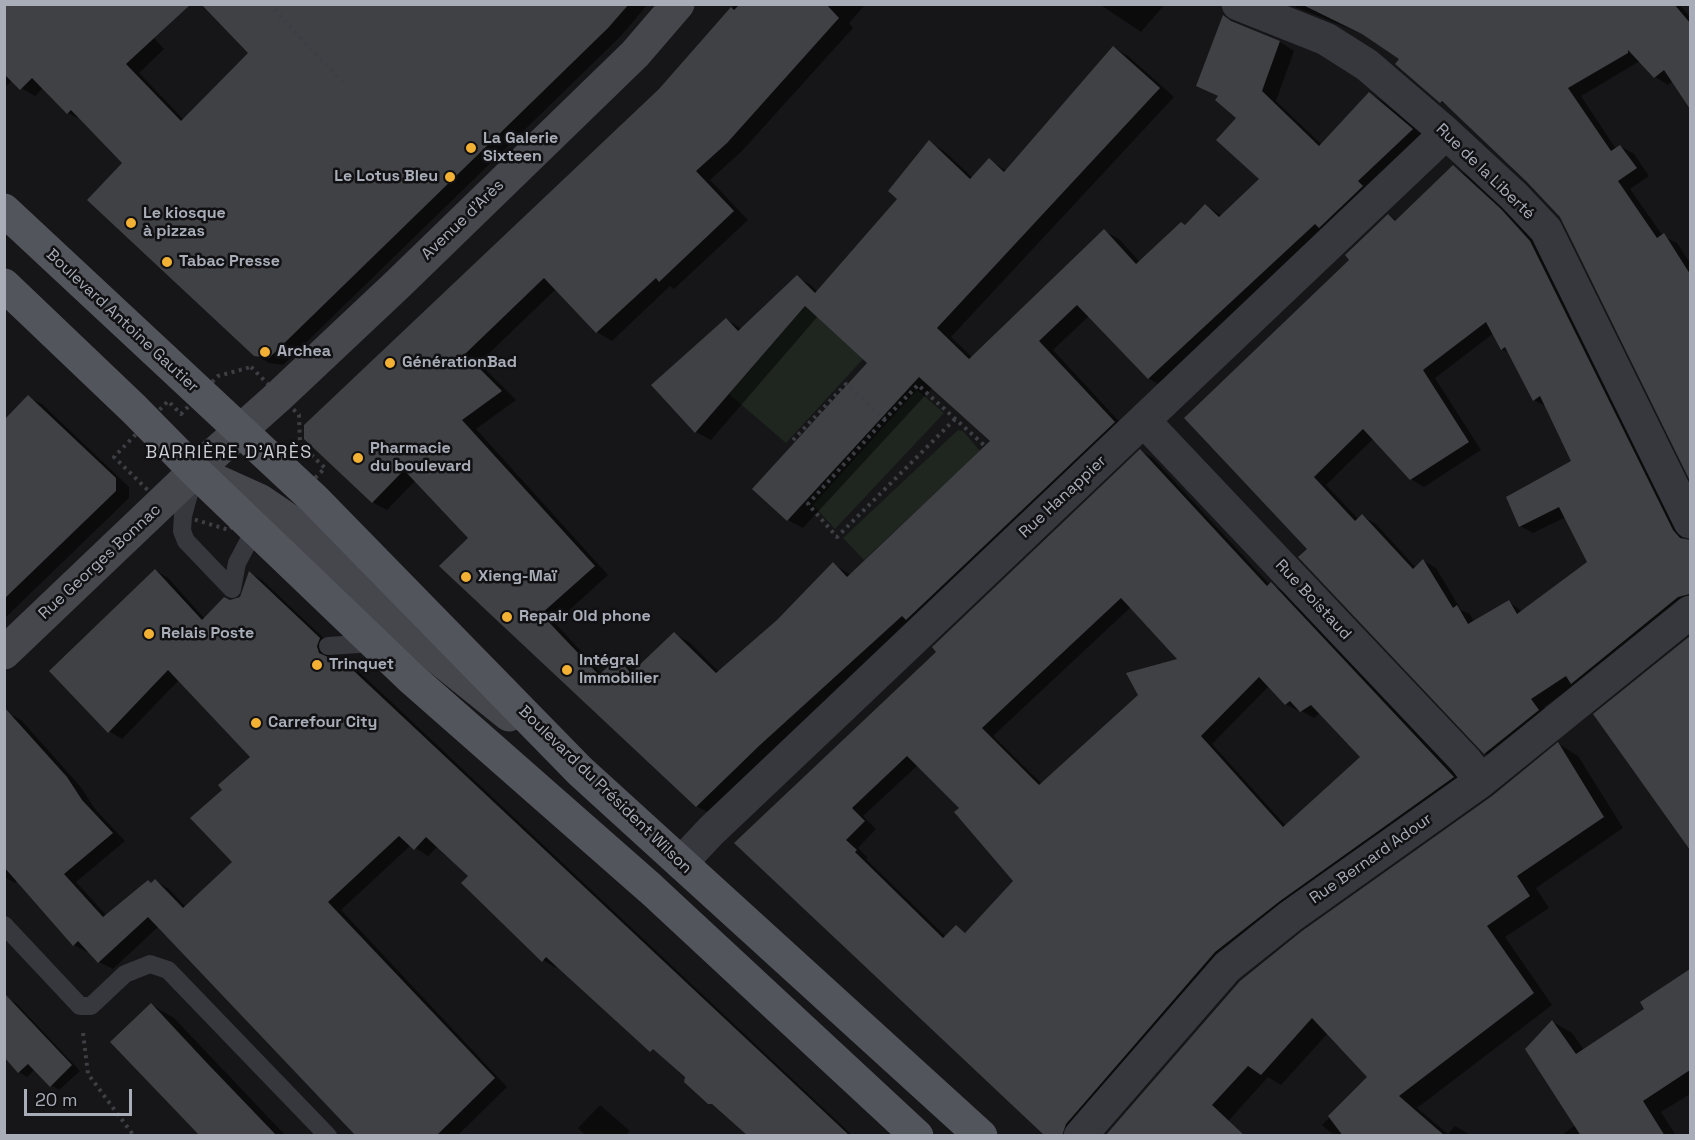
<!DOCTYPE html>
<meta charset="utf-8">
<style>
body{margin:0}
#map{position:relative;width:1695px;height:1140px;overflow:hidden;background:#161618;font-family:"Space Grotesk",sans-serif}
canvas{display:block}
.frame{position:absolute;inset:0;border:6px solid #a8adb8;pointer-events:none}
.scale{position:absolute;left:24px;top:1089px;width:108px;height:27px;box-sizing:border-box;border:3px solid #a8adb8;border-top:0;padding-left:8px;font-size:18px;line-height:21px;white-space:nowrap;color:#a8adb8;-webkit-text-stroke:4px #111113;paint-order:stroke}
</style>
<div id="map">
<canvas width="1695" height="1140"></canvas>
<div class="frame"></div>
<div class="scale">20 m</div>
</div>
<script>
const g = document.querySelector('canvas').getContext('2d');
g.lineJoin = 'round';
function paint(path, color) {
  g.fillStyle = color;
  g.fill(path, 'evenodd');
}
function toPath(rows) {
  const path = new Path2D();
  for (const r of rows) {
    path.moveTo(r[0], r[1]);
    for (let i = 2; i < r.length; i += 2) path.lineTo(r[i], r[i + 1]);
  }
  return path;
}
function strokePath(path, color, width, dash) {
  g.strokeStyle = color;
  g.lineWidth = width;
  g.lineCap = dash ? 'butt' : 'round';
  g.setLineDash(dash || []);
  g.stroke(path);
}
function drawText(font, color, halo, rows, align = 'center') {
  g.font = font + ' "Space Grotesk",sans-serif';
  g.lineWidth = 5;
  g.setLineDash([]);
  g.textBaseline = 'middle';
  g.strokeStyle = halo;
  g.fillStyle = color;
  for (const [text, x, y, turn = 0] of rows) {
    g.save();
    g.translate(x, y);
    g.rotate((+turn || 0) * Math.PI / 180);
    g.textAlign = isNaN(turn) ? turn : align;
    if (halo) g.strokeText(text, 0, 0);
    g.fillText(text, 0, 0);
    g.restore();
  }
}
paint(toPath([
 [805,306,863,359,786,443,729,394],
 [917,390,944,413,835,529,813,505],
 [958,430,963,431,980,451,864,560,843,538]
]), '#1e261f');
paint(toPath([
 [4,4,123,4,164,49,139,73,184,120,250,53,203,4,648,4,621,36,283,365,269,363,255,355,124,163,82,120,68,113,43,88,35,96,21,88,13,80,4,88],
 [735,4,866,4,849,23,853,28,742,151,710,180,748,220,674,289,670,286,612,341,597,332,556,289,479,363,516,400,476,429,608,575,555,623,602,674,617,660,635,672,675,634,689,642,719,672,778,621,833,564,851,575,993,441,933,387,803,528,788,520,869,363,818,316,711,440,696,432,726,319,742,329,797,277,811,285,818,292,899,199,929,142,944,151,973,178,989,160,1007,171,1114,48,1128,56,1174,97,951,337,973,358,1104,231,1119,239,1140,262,1186,226,1205,205,1222,216,1261,179,1239,118,1219,97,1197,85,1230,22,1280,42,1294,51,1276,101,1322,145,1370,94,1384,102,1427,138,1163,387,1148,378,1089,316,1053,350,1128,431,711,814,696,806,471,538,416,480,387,510,372,502,305,439,660,90],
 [1099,4,1165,4,1141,32],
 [1288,4,1679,4,1690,17,1690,103,1687,101,1673,81,1668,85,1655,77,1640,61,1581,96,1616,149,1620,146,1634,154,1649,176,1630,189,1663,236,1677,243,1690,263,1690,477,1564,221,1528,181,1452,108,1441,102,1397,64,1402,59,1370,37],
 [1454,167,1467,175,1514,219,1543,250,1690,554,1690,603,1544,707,1551,718,1498,761,1485,753,1300,557,1309,549,1187,419,1351,260,1389,215,1397,221],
 [1494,333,1502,349,1510,353,1534,400,1547,407,1573,462,1520,526,1533,533,1566,517,1589,562,1523,612,1509,602,1474,622,1470,614,1461,610,1436,568,1424,561,1416,568,1376,524,1363,516,1359,520,1326,485,1374,438,1411,479,1424,487,1481,450,1435,378],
 [28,397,42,404,129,487,129,498,4,619,4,422],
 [1140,451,1153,458,1270,585,1283,591,1465,784,1293,907,1074,1136,1047,1136,736,843,938,652],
 [1131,607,1180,659,1042,784,993,736],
 [1269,686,1286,704,1298,711,1300,710,1314,718,1320,713,1362,758,1286,826,1212,744],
 [918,765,961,808,1015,881,967,933,956,927,946,937,866,859,868,858,858,848,876,829,863,816],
 [155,570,168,578,205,619,230,602,241,598,250,573,262,580,333,647,330,654,331,659,339,658,353,666,853,1136,750,1136,722,1110,710,1103,686,1076,558,965,556,968,543,960,470,876,438,846,428,856,411,845,341,910,507,1087,457,1136,360,1136,159,926,113,969,99,962,89,950,87,952,74,945,18,880,15,883,4,877,4,716,8,713,21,720,80,786,95,809,125,841,76,882,107,916,156,881,169,889,186,907,234,862,224,790,252,757,179,680,122,739,109,731],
 [1690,638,1690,843,1685,841,1595,715],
 [1559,744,1578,756,1623,828,1536,888,1549,908,1505,937,1552,1005,1417,1108,1448,1134,1455,1126,1472,1136,1335,1136,1322,1125,1369,1077,1328,1033,1281,1085,1268,1077,1215,1136,1107,1136,1493,797],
 [1690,971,1690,1094,1661,1112,1676,1136,1560,1136,1576,1125,1553,1022,1572,1033,1584,1050,1646,1010,1642,1003],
 [9,999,17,1004,80,1071,59,1090,51,1085,35,1069,27,1077,19,1072,6,1057,4,1058,4,1004],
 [152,1005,174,1018,286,1136,202,1136],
 [600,1105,630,1131,625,1136,586,1136,578,1128]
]), '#0007');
paint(toPath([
 [4,4,191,4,126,64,181,121,248,53,201,4,629,4,608,28,269,358,254,356,87,200,122,163,71,110,67,114,32,78,20,90,4,74],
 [740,4,826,4,839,18,727,143,696,171,734,211,659,282,656,278,596,333,544,278,465,354,502,391,462,420,595,566,541,614,599,675,617,658,631,673,674,632,716,673,777,620,833,562,847,577,990,441,919,377,787,521,752,489,867,363,805,306,695,433,651,385,726,318,738,331,797,275,815,293,897,199,888,191,929,140,970,179,989,158,1004,172,1113,46,1160,88,937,328,969,359,1104,229,1136,264,1181,222,1185,225,1205,204,1219,217,1259,179,1216,140,1236,118,1215,100,1218,96,1196,86,1223,15,1231,21,1280,41,1262,91,1319,146,1369,92,1413,129,1358,181,1363,186,1319,228,1315,224,1148,379,1077,305,1039,341,1115,422,906,620,902,616,760,745,696,807,439,566,468,538,404,470,372,503,304,439,304,425,659,89,731,7,734,10],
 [1301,4,1674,4,1690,23,1690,109,1664,70,1654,78,1628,50,1628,53,1568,88,1611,151,1620,145,1637,168,1618,181,1657,238,1664,233,1690,274,1690,481,1560,217,1527,182,1442,101,1440,103,1395,64,1399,59,1362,34],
 [1453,165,1501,209,1530,241,1673,530,1680,538,1690,540,1690,594,1678,597,1571,684,1566,676,1531,699,1539,710,1484,754,1298,557,1307,549,1184,418,1349,260,1345,255,1388,214,1395,221],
 [1486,322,1501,350,1505,347,1533,401,1540,396,1571,461,1506,497,1519,527,1559,507,1587,562,1517,614,1509,600,1468,624,1457,605,1453,608,1423,559,1413,569,1362,514,1355,521,1314,477,1363,429,1410,480,1469,442,1423,370],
 [28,395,116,478,116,491,4,599,4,420],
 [1140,449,1267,586,1271,582,1454,777,1280,901,1215,952,1066,1124,1062,1136,1045,1136,734,843,936,652,932,647],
 [1121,598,1177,659,1126,673,1138,695,1039,785,982,728],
 [1259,677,1285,705,1290,701,1300,712,1311,705,1360,757,1283,827,1201,736],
 [907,756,959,808,954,812,1013,881,965,933,956,925,943,938,855,852,857,850,846,840,865,821,852,808],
 [155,569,202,620,224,597,230,600,240,597,249,571,320,638,317,646,319,653,328,657,339,657,850,1136,748,1136,712,1104,708,1104,684,1082,685,1077,653,1049,650,1052,546,957,542,962,461,883,468,876,426,837,414,850,399,836,328,902,495,1078,436,1136,356,1136,148,917,98,963,78,941,73,946,4,867,4,707,67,777,82,800,113,833,64,874,103,917,148,880,151,883,155,879,183,908,232,862,190,818,222,790,218,785,250,757,168,670,108,733,49,671],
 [1690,636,1690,850,1593,714],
 [1558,742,1604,817,1517,876,1530,896,1487,926,1534,993,1399,1096,1445,1136,1343,1136,1328,1116,1367,1077,1312,1018,1261,1075,1248,1066,1212,1105,1245,1136,1105,1136,1240,981,1302,931,1492,796],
 [1690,969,1690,1070,1643,1101,1665,1136,1581,1136,1525,1049,1552,1020,1576,1054,1644,1009,1640,1002],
 [4,993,72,1065,50,1087,28,1064,18,1073,4,1057],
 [151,1003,206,1062,277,1136,200,1136,110,1042]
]), '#404145');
strokePath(toPath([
 [269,4,342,82],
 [251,367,299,415,300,444,325,468,285,508,268,491,229,530,183,516,162,504,114,457,168,401,181,414,218,376,251,367],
 [885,419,808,504,837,537,956,418],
 [793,440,846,384,885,419,918,385,985,446],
 [83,1033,88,1074,134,1136]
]), '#3d3f44', 4, [3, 4.5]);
strokePath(toPath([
 [193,479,183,516,182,531,186,541,232,589],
 [232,589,237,563,255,529],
 [328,646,374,643],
 [4,925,80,1006,91,1006,125,974,150,964,168,970,328,1136]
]), '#37383d', 18);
strokePath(toPath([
 [1238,4,1326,39,1367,65,1446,133,1514,196,1546,230,1690,522],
 [1144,421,1465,760,1481,781],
 [681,863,711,831,826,722,1446,133],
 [1080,1136,1227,967,1291,916,1481,781,1690,612]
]), '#37383d', 33);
strokePath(toPath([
 [199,473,259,500,290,521,432,653,509,715],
 [4,653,195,471,279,396,399,283,635,54,678,4]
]), '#45474d', 33);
strokePath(toPath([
 [4,210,314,499,580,771,981,1136],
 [4,285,134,409,195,471,411,678,651,889,917,1136]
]), '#53555c', 33);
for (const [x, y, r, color] of [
 [471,148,6,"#f2b134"],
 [450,177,6,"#f2b134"],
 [131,223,6,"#f2b134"],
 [167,262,6,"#f2b134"],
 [265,352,6,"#f2b134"],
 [390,363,6,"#f2b134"],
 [358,458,6,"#f2b134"],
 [466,577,6,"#f2b134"],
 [507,617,6,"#f2b134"],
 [149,634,6,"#f2b134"],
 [317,665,6,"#f2b134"],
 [567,670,6,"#f2b134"],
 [256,723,6,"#f2b134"]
]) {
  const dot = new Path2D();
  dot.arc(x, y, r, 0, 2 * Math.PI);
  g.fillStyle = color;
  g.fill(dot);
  strokePath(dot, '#111113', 2);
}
drawText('bold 16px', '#a8adb8', '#111113', [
 ["La Galerie",483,139],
 ["Sixteen",483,157],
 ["Le Lotus Bleu",438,177,"right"],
 ["Le kiosque",143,214],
 ["à pizzas",143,232],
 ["Tabac Presse",179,262],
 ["Archea",277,352],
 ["GénérationBad",402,363],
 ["Pharmacie",370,449],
 ["du boulevard",370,467],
 ["Xieng-Maï",478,577],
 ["Repair Old phone",519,617],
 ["Relais Poste",161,634],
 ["Intégral",579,661],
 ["Immobilier",579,679],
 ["Trinquet",329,665],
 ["Carrefour City",268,723]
], 'left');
drawText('16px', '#a8adb8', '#111113', [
 ["Rue de la Liberté",1485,172,44],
 ["Avenue d'Arès",463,220,-44],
 ["Boulevard Antoine Gautier",122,321,43],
 ["Rue Hanappier",1063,497,-43],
 ["Rue Georges Bonnac",100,562,-43],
 ["Rue Boistaud",1313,600,47],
 ["Boulevard du Président Wilson",605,790,44],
 ["Rue Bernard Adour",1371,859,-35]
]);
g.letterSpacing = '1.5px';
drawText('18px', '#c9ccd4', '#111113', [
 ["BARRIÈRE D'ARÈS",229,453]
]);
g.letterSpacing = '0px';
</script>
